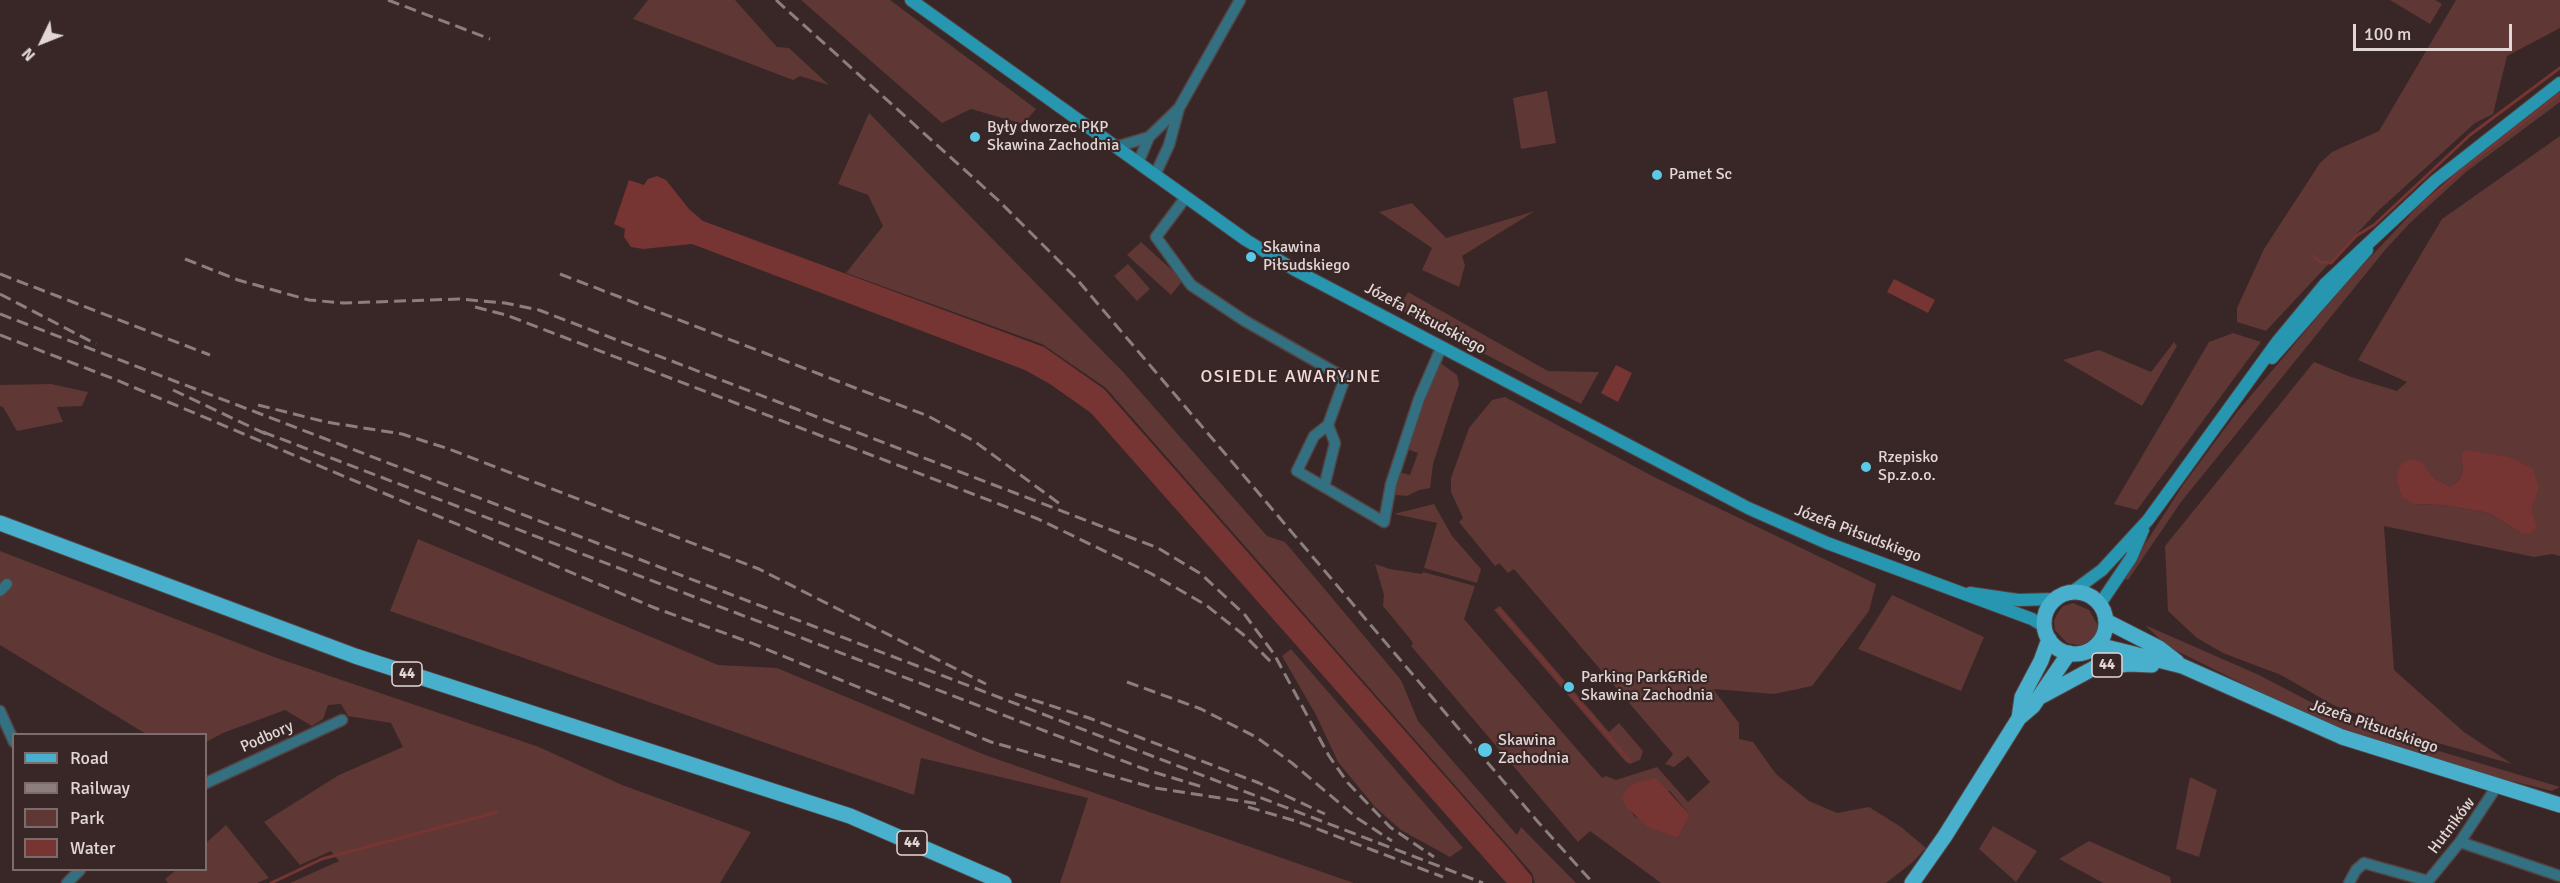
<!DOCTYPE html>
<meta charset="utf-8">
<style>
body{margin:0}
#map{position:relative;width:2560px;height:883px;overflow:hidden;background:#382726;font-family:Signika,sans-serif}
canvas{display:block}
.legend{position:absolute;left:12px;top:733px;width:195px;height:138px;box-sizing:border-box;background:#382726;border:2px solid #7c6d6c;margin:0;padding:8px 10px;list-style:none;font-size:18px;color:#e2d7d5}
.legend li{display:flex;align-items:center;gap:12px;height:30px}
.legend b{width:30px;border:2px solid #7c6d6c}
.north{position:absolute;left:12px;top:12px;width:60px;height:60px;-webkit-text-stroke:4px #382726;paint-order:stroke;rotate:227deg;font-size:16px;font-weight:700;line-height:24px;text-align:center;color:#e2d7d5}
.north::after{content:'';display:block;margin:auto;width:21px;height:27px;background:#e2d7d5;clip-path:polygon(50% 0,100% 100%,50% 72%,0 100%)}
.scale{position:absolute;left:2353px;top:24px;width:159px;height:27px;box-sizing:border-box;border:3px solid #e2d7d5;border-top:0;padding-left:8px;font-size:18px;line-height:21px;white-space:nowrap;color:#e2d7d5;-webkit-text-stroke:4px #382726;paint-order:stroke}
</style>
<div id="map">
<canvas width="2560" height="883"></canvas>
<ul class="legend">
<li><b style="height:8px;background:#48afcc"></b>Road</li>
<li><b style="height:8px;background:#8c7e7d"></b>Railway</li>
<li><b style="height:16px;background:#5f3735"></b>Park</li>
<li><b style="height:16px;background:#763533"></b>Water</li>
</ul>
<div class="north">N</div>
<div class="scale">100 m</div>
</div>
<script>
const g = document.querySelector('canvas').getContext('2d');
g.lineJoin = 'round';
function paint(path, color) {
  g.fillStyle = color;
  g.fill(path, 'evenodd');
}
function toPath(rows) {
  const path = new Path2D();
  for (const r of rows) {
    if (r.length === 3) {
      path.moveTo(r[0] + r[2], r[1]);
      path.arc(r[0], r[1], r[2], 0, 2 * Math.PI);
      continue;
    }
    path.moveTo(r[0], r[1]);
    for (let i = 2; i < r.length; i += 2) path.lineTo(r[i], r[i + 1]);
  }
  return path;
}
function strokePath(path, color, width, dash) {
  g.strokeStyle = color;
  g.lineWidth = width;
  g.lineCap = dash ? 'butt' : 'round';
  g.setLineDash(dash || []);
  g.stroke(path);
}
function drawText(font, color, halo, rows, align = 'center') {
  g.font = font + ' Signika,sans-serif';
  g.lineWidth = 4.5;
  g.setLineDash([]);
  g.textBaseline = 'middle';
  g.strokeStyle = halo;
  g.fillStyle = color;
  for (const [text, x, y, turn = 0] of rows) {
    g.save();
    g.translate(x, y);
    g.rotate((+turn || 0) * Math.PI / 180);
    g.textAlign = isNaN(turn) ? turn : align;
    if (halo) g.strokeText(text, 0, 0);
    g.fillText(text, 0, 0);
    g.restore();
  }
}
paint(toPath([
 [648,0,735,0,777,47,789,48,829,85,800,76,793,80,633,19],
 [801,0,890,0,1036,109,1023,124,971,109,942,123],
 [2390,0,2435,0,2442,4,2430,24],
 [2456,0,2560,0,2560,28,2507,56,2493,114,2475,123,2378,211,2266,331,2237,322,2237,308,2264,249,2320,163,2332,152,2379,131],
 [1547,91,1556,143,1521,149,1513,98],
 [2560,91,2560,102,2466,172,2410,223,2385,250,2181,502,2128,580,2123,578,2183,485,2237,412,2347,282,2422,202],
 [869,113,1124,373,1267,536,1285,542,1401,680,1418,721,1517,835,1521,827,1576,883,1535,883,1532,873,1106,388,1042,344,846,273,883,226,868,195,838,184],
 [2560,136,2560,556,2552,554,2534,557,2384,526,2394,670,2464,732,2512,764,2413,736,2333,705,2281,675,2223,653,2197,638,2168,611,2165,546,2314,362,2351,377,2397,391,2407,382,2358,360,2442,219],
 [2461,456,2539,489,2521,533,2489,513,2444,505,2414,504,2420,462,2434,478,2450,487,2460,479,2463,469],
 [1412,203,1446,238,1535,211,1462,256,1465,265,1459,287,1422,270,1432,248,1379,212],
 [1141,242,1183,280,1171,295,1127,255],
 [1128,264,1150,289,1137,301,1114,276],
 [1408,292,1548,371,1599,372,1581,404,1398,309],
 [2233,333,2261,342,2137,510,2114,504,2209,342],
 [2174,342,2177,346,2142,406,2063,360,2099,350,2151,372],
 [1439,362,1457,375,1459,384,1433,464,1430,488,1419,490,1407,496,1396,495,1394,489,1399,472,1410,475,1418,453,1407,449],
 [51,384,88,392,82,406,57,407,63,422,17,431,3,407,0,406,0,385],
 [1505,397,1654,477,1876,584,1869,611,1812,686,1774,694,1713,689,1739,723,1739,739,1753,742,1776,774,1809,801,1837,813,1869,807,1901,827,1926,848,1913,862,1886,883,1661,883,1590,831,1578,842,1411,646,1413,644,1411,640,1383,606,1384,595,1375,564,1390,569,1422,574,1423,572,1475,586,1464,619,1602,778,1606,776,1616,780,1657,767,1688,802,1710,782,1688,756,1674,767,1665,764,1673,754,1514,569,1508,573,1499,563,1495,566,1459,522,1463,518,1451,492,1451,478,1469,428,1492,400],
 [1670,791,1690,815,1678,838,1634,816,1623,797],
 [1434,504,1452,536,1481,569,1477,583,1424,568,1437,523,1394,514],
 [418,539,718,665,777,668,985,755,1354,883,1060,883,1088,798,921,758,914,795,390,611],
 [0,551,274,657,539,747,622,785,751,832,720,883,290,883,339,861,331,851,300,865,264,822,339,775,403,747,391,723,348,716,341,704,328,705,323,719,312,726,285,710,223,733,206,742,206,734,146,734,0,645],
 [1892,595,1984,637,1961,691,1858,649],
 [2073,603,2089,610,2100,629,2097,638,2084,646,2067,643,2055,630,2054,621,2057,614,2063,606],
 [1500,606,1609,732,1619,723,1643,751,1640,760,1630,764,1626,762,1494,610],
 [2145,625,2259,675,2326,710,2385,735,2560,787,2552,791,2431,761,2310,717,2167,646],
 [1291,649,1463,848,1450,857,1401,830,1375,807,1338,762,1316,715,1282,656],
 [2190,777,2217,790,2199,857,2176,849],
 [226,825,269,878,257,883,168,883,165,879,176,870,206,870,206,843],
 [1993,826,2037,851,2016,882,1979,849],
 [2089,841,2170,877,2171,883,2103,883,2059,859]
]), '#5f3735');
paint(toPath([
 [657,176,666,180,689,209,703,221,1044,347,1104,389,1514,855,1532,877,1532,883,1507,883,1501,877,1091,413,1050,384,1025,370,692,244,643,249,631,247,624,237,625,229,614,224,629,180,644,185,648,179],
 [1894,279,1935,300,1928,313,1887,292],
 [1616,365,1632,373,1618,402,1601,393],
 [2465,450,2510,457,2533,469,2539,489,2531,510,2537,527,2531,533,2521,533,2489,513,2444,505,2414,504,2402,497,2397,480,2399,467,2409,459,2420,461,2434,478,2450,487,2460,479,2463,469,2461,456],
 [1656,778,1690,815,1678,838,1648,827,1626,807,1622,797,1627,789,1633,784]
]), '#763533');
strokePath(toPath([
 [2422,205,2470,163,2560,94],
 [2313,256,2320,262,2331,263,2356,236,2374,225,2470,135,2560,68],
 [1499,610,1629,760],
 [271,883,322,859,497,812]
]), '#763533', 3);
const street = toPath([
 [1116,147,1149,137,1179,108],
 [1138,163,1149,137],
 [1155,175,1169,145,1179,108,1240,0],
 [1186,197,1156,237,1191,285,1245,321,1345,378,1328,425,1314,436,1297,471,1384,522,1391,484,1419,399,1441,348],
 [1324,487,1335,443,1328,425],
 [0,591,7,584],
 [0,711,14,742],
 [206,783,342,720],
 [2460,842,2560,876],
 [67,883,80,870],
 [2349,883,2356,870,2364,863,2428,881,2460,842,2497,786]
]);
const secondary = toPath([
 [911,0,1246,240,1295,270,1748,508,1827,543,2032,619,2045,627],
 [2272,358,2367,250],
 [2072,592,2102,570,2148,520,2277,342,2325,284,2435,181,2560,83],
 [1970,593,2018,600,2055,599],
 [2100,604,2131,558,2143,530]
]);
const primary = toPath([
 [0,523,355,656,850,816,1004,883],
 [2075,623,31],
 [2106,621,2159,648,2177,662],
 [2098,645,2182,666,2342,737,2560,805],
 [2042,696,2094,668,2129,664,2152,665],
 [2019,718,2022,697,2041,661,2049,639],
 [1912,883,1945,836,2019,718,2033,706,2069,653]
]);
strokePath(street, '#534342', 13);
strokePath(secondary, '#534342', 14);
strokePath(primary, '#534342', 17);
strokePath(street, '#337081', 10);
strokePath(secondary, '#2796b1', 12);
strokePath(primary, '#48afcc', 15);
strokePath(toPath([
 [388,0,490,39],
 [776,0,998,200,1075,277,1538,822,1593,883],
 [185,259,238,280,309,300,344,303,459,299,505,303,539,310,1158,548,1201,574,1245,615,1274,654,1329,756,1348,783,1390,827,1434,857],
 [0,274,210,355],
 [560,274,928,416,974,441,1060,504],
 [0,294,96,344],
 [475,307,506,315,1038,519,1150,573,1206,605,1245,636,1274,665],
 [0,314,1483,883],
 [0,335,114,379,655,608,749,642,991,742,1155,788,1260,804],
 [173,390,270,436],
 [258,405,326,422,402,434,449,449,759,569,986,684],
 [263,432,1147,770,1206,788],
 [1127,682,1201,709,1256,737,1292,763,1357,818,1392,841],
 [1015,694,1089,718,1259,783,1325,814],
 [1248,807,1299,822,1443,877]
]), '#8c7e7d', 3, [12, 6]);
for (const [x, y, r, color] of [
 [975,137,6,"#5bc8e6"],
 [1657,175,6,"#5bc8e6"],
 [1251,257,6,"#5bc8e6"],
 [1866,467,6,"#5bc8e6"],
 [1569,687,6,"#5bc8e6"],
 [1485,750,8,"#5bc8e6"]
]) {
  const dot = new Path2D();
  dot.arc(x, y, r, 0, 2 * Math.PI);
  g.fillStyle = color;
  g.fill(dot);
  strokePath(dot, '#382726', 2);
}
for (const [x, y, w] of [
 [2107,665,30],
 [407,674,30],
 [912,843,30]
]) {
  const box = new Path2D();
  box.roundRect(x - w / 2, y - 12, w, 24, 4.5);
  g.fillStyle = '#382726';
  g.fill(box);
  strokePath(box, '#e2d7d5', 1.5);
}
drawText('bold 15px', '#e2d7d5', null, [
 ["44",2107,665],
 ["44",407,674],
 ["44",912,843]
]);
drawText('16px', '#e2d7d5', '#382726', [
 ["Były dworzec PKP",987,128],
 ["Skawina Zachodnia",987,146],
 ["Pamet Sc",1669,175],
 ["Skawina",1263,248],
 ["Piłsudskiego",1263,266],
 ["Rzepisko",1878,458],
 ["Sp.z.o.o.",1878,476],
 ["Parking Park&Ride",1581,678],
 ["Skawina Zachodnia",1581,696],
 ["Skawina",1498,741],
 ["Zachodnia",1498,759]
], 'left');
drawText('16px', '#e2d7d5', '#382726', [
 ["Józefa Piłsudskiego",1425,319,28],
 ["Józefa Piłsudskiego",1858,534,21],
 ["Józefa Piłsudskiego",2374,727,19],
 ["Podbory",267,737,-24],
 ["Hutników",2452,826,-53]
]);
g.letterSpacing = '1.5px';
drawText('18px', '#f1dbd9', '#382726', [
 ["OSIEDLE AWARYJNE",1291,377]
]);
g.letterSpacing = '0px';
</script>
